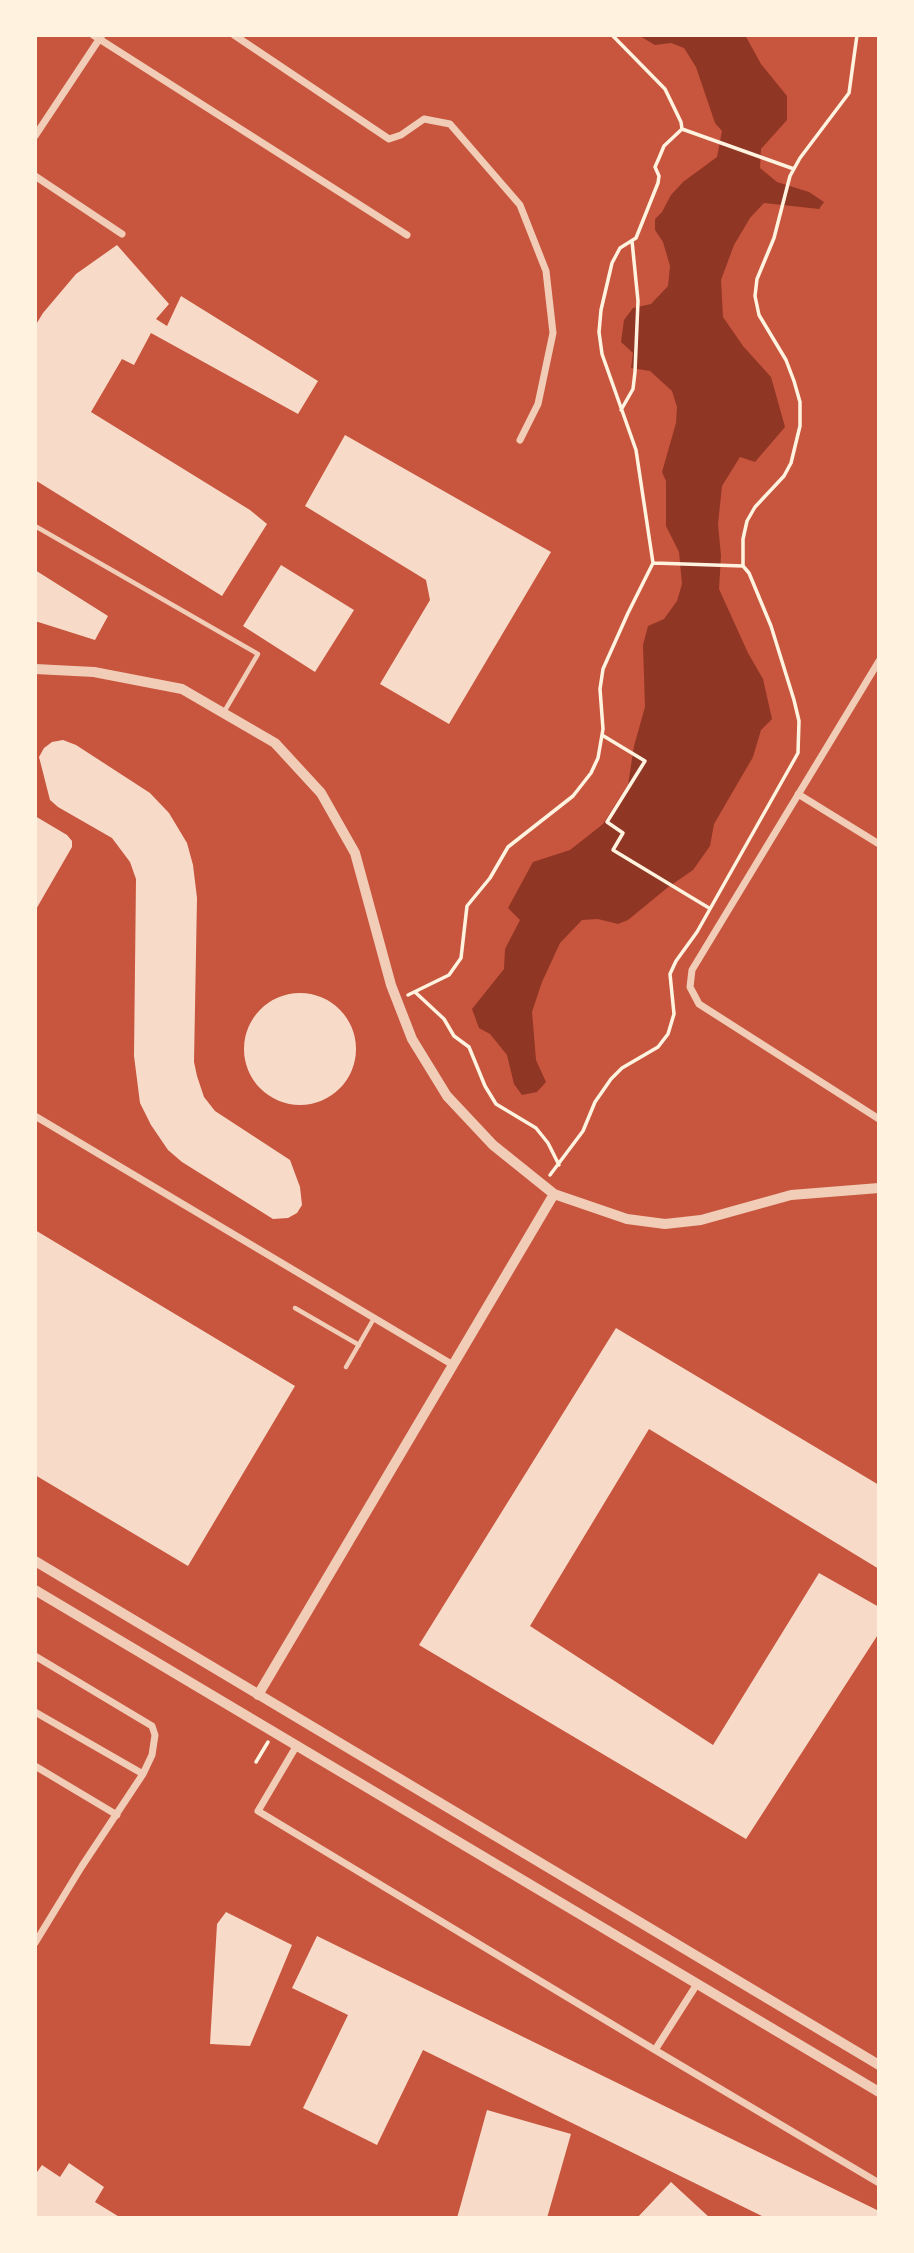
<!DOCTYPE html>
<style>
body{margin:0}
#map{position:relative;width:914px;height:2253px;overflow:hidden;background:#c8553d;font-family:Jost,sans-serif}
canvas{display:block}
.frame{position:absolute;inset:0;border:37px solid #fff3e0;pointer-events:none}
</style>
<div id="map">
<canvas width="914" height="2253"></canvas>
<div class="frame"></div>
</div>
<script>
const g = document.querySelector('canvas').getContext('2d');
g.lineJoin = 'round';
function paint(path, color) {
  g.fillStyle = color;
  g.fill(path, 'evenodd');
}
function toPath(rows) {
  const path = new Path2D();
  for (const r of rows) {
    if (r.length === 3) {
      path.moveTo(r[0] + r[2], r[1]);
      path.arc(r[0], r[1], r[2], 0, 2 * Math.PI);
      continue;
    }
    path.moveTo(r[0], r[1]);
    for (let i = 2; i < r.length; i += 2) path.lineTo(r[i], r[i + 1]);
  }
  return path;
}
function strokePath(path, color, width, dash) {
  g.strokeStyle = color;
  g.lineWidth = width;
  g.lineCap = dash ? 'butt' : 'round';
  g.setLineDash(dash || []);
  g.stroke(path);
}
paint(toPath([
 [638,35,745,35,761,64,787,96,787,120,761,149,760,168,777,182,809,192,824,202,819,209,764,203,750,218,734,245,721,280,723,317,743,346,771,377,785,427,755,462,740,457,722,486,718,524,721,556,719,589,748,653,763,679,772,719,761,730,753,757,714,824,710,846,693,870,667,888,628,920,618,924,598,919,582,920,560,943,542,982,532,1012,536,1060,546,1082,537,1092,522,1095,514,1084,507,1055,490,1034,479,1028,472,1009,504,969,505,949,520,920,508,908,533,862,570,850,603,824,628,785,634,746,645,707,643,645,648,626,664,619,677,601,682,584,679,552,666,526,666,481,662,472,676,423,677,407,672,391,650,371,631,368,633,353,621,342,624,320,633,308,651,304,668,286,670,266,663,242,655,230,655,219,662,212,671,195,683,182,717,157,722,131,715,123,696,67,684,48,671,43,655,45]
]), '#8f3625');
paint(toPath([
 [117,245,169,304,156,319,167,326,181,296,318,381,298,414,151,333,134,365,122,359,91,412,250,510,267,524,222,596,35,480,35,326,43,313,76,274],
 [345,435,551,552,449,724,380,684,430,600,426,580,305,506],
 [281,565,354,610,315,672,243,626],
 [35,570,108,616,95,640,35,621],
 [63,740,76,745,150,793,169,813,187,843,193,865,197,898,194,1062,197,1076,204,1097,215,1111,290,1160,300,1187,302,1205,297,1213,288,1218,273,1219,182,1162,168,1150,151,1125,140,1103,134,1056,136,879,130,862,112,838,58,807,50,800,39,757,44,748,52,742],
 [35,816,67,835,72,841,72,847,35,911],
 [300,1049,56],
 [35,1230,295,1386,188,1566,35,1475],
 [616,1328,879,1485,879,1569,649,1429,530,1626,713,1745,819,1573,879,1607,879,1633,746,1839,419,1645],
 [226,1912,292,1945,250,2046,210,2044,217,1924],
 [317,1936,879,2211,879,2218,766,2218,423,2050,377,2145,303,2108,348,2015,292,1988],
 [487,2110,571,2134,547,2218,457,2218],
 [69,2163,104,2187,95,2202,121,2218,35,2218,35,2175,42,2165,60,2177],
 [671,2182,710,2218,637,2218]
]), '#f7dbc8');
strokePath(toPath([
 [682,129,794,169],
 [621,410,633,389,635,372,638,301,632,241],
 [654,563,743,566],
 [602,735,645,761,607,822,623,833,613,850,709,908],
 [415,992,444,1019,454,1036,469,1047,485,1086,496,1104,536,1128,548,1143,559,1165],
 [408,995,449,975,461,958,467,906,490,878,508,847,573,796,591,773,598,758,603,729,600,689,603,669,628,613,653,563,636,450,602,354,599,332,601,310,612,263,620,248,636,238,658,183,659,176,655,167,659,158,664,146,682,129,681,122,665,89,612,35],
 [550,1175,583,1131,595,1102,611,1079,622,1068,658,1047,668,1034,674,1014,670,974,676,961,697,932,798,753,799,721,794,700,771,626,749,573,743,566,743,539,747,521,755,507,784,476,791,463,800,426,800,402,794,381,786,360,759,315,755,296,757,279,774,238,790,176,800,158,849,93,857,35],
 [256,1762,268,1742]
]), '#fff3e0', 3.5);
strokePath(toPath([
 [35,526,258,654,224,712],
 [295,1308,359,1345],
 [346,1367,373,1320]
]), '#f1ccb7', 4.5);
strokePath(toPath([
 [93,35,407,235],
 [234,35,389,139,401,135,424,119,450,124,520,205,546,271,553,333,538,404,520,440],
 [35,136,102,35],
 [35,176,122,234],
 [879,661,692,970,690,987,699,1004,879,1119],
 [798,794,879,844],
 [35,1116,453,1365],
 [35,1656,152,1726,155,1735,152,1755,143,1774,82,1866,35,1943],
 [35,1712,143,1774],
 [297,1745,258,1811,655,2050],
 [35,1766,117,1815],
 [697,1984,655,2050,879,2183]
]), '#f1ccb7', 7);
strokePath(toPath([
 [35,669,94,672,182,689,275,743,321,793,355,853,391,985,412,1039,447,1096,493,1145,554,1194,627,1219,665,1224,701,1220,791,1195,879,1188],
 [35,1561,879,2065],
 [35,1590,879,2092],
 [258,1695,554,1194]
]), '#f1ccb7', 10);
</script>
